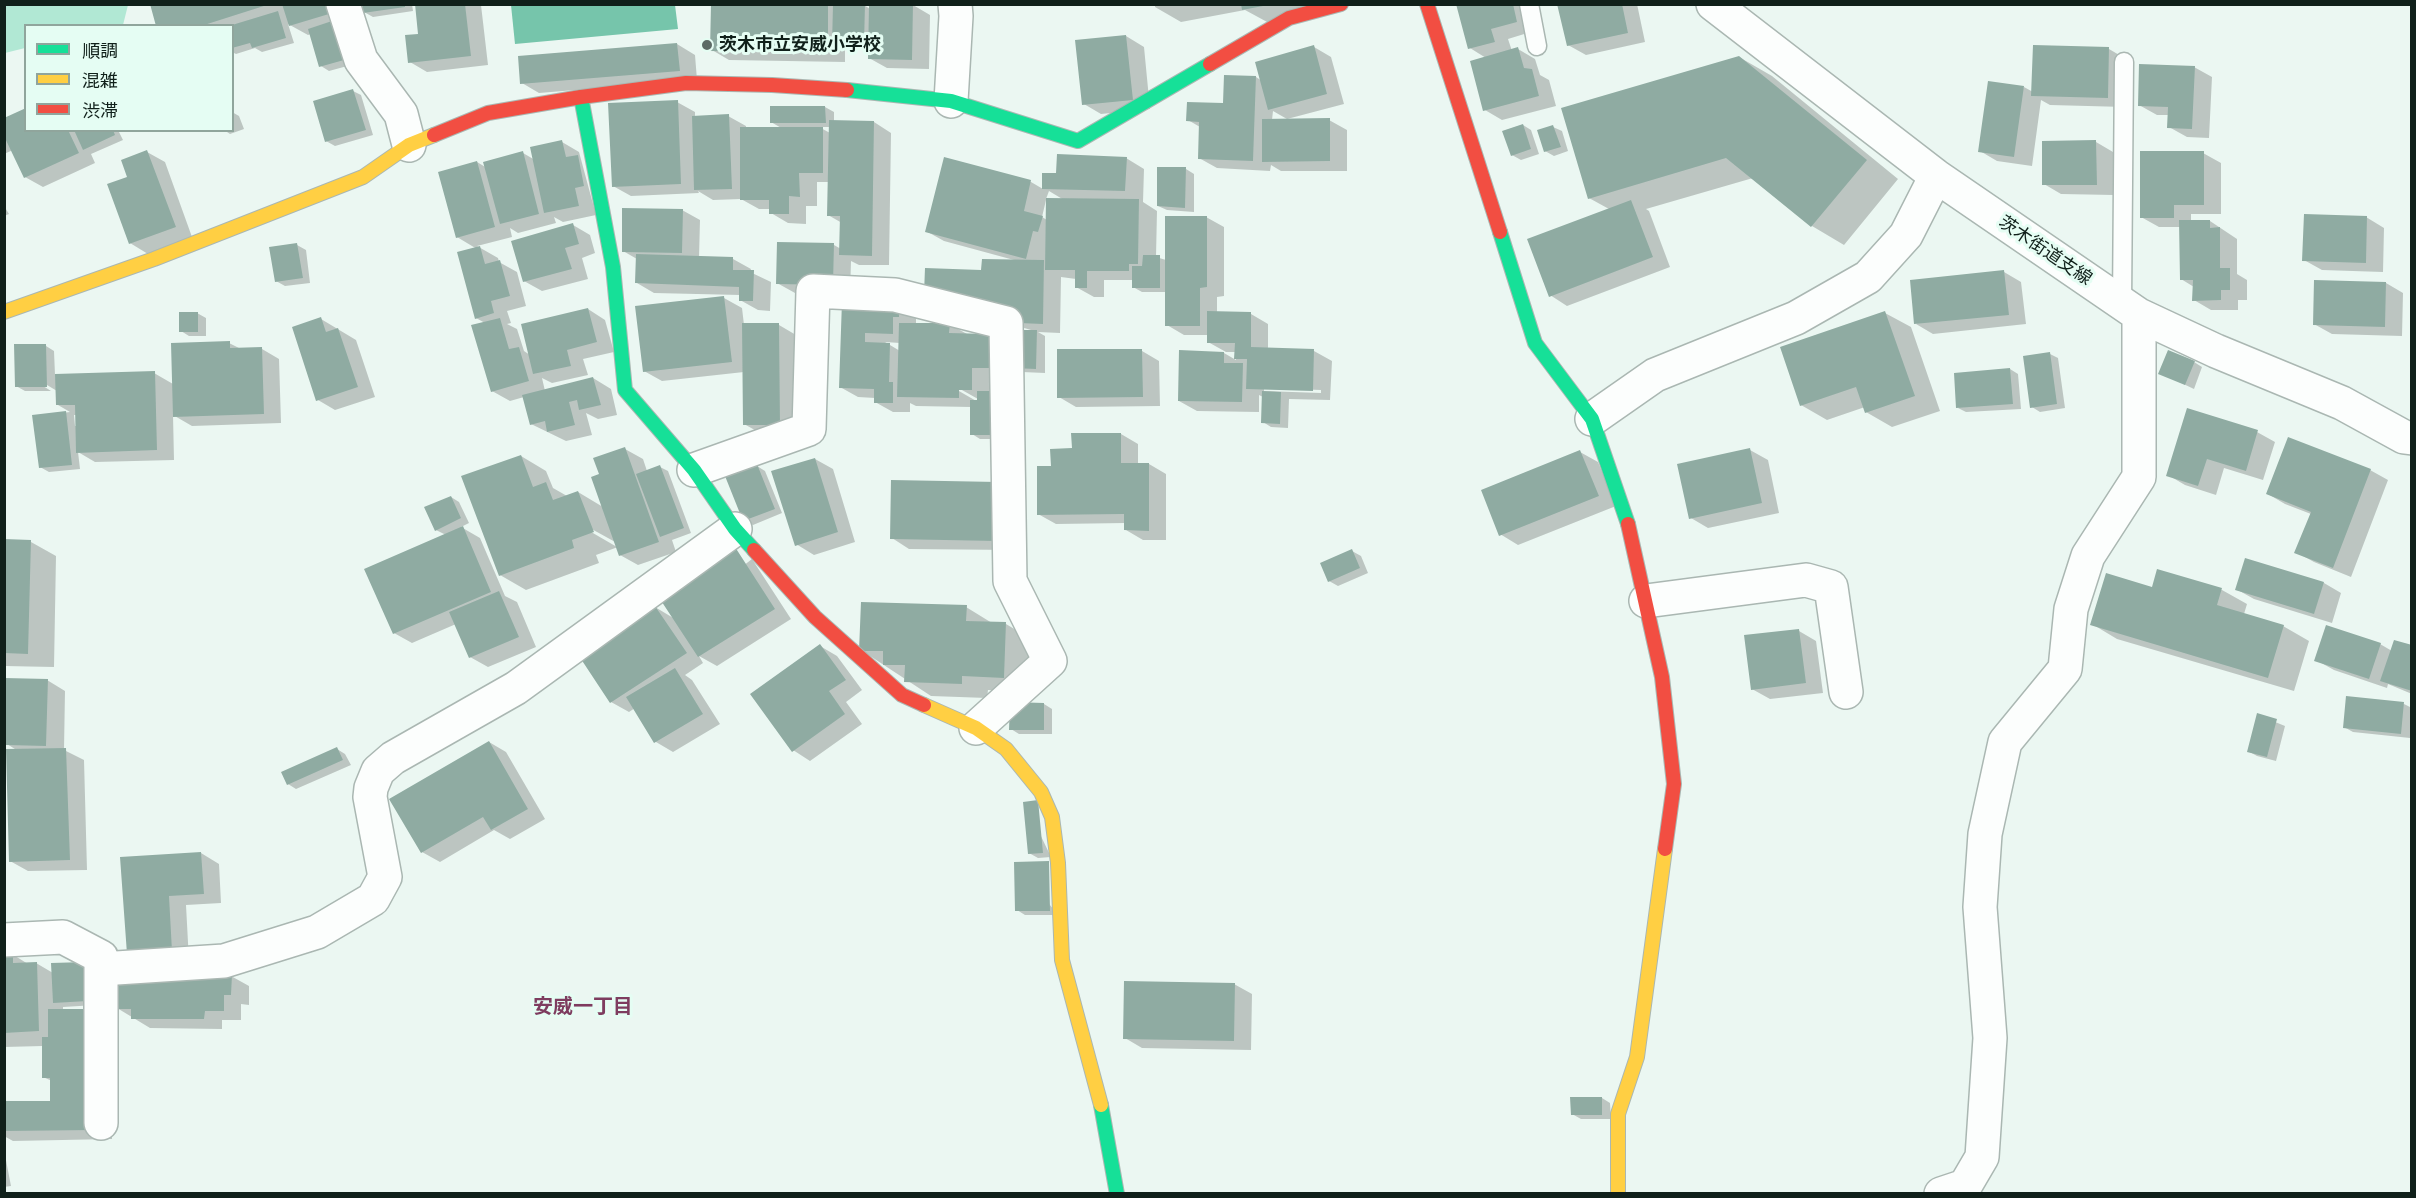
<!DOCTYPE html>
<meta charset="utf-8">
<style>
body{margin:0}
#map{position:relative;width:2416px;height:1198px;overflow:hidden;background:#ebf7f2;font-family:"PT Serif","Noto Sans JP",serif}
canvas{display:block}
.frame{position:absolute;inset:0;border:6px solid #10201a;pointer-events:none}
.legend{position:absolute;left:24px;top:24px;width:210px;height:108px;box-sizing:border-box;background:#e5fdf3;border:2px solid #90a59c;margin:0;padding:8px 10px;list-style:none;font-size:18px;color:#10201a}
.legend li{display:flex;align-items:center;gap:12px;height:30px}
.legend b{width:30px;border:2px solid #90a59c}
</style>
<div id="map">
<canvas width="2416" height="1198"></canvas>
<div class="frame"></div>
<ul class="legend">
<li><b style="height:8px;background:#16e098"></b>順調</li>
<li><b style="height:8px;background:#ffcf43"></b>混雑</li>
<li><b style="height:8px;background:#f24e42"></b>渋滞</li>
</ul>
</div>
<script>
const g = document.querySelector('canvas').getContext('2d');
g.lineJoin = 'round';
function paint(path, color) {
  g.fillStyle = color;
  g.fill(path, 'evenodd');
}
function toPath(rows) {
  const path = new Path2D();
  for (const r of rows) {
    path.moveTo(r[0], r[1]);
    for (let i = 2; i < r.length; i += 2) path.lineTo(r[i], r[i + 1]);
  }
  return path;
}
function strokePath(path, color, width, dash) {
  g.strokeStyle = color;
  g.lineWidth = width;
  g.lineCap = dash ? 'butt' : 'round';
  g.setLineDash(dash || []);
  g.stroke(path);
}
function drawText(font, color, halo, rows, align = 'center') {
  g.font = font + ' "PT Serif","Noto Sans JP",serif';
  g.lineWidth = 6;
  g.setLineDash([]);
  g.textBaseline = 'middle';
  g.strokeStyle = halo;
  g.fillStyle = color;
  for (const [text, x, y, turn = 0] of rows) {
    g.save();
    g.translate(x, y);
    g.rotate((+turn || 0) * Math.PI / 180);
    g.textAlign = isNaN(turn) ? turn : align;
    if (halo) g.strokeText(text, 0, 0);
    g.fillText(text, 0, 0);
    g.restore();
  }
}
paint(toPath([
 [4,5,5,4,128,5,123,25,26,26,25,48,5,53]
]), '#b1e8d4');
paint(toPath([
 [511,5,675,5,678,29,515,44]
]), '#76c5ab');
paint(toPath([
 [151,4,340,4,351,65,329,71,321,66,311,34,308,35,288,24,294,43,262,52,255,48,236,54,232,52,232,26,158,26],
 [363,4,412,4,413,11,373,17,364,12],
 [416,4,481,5,488,65,427,72,410,62,419,35],
 [713,4,839,4,864,5,870,9,913,5,930,15,929,69,887,68,869,58,869,49,845,48,845,62,729,60,712,50],
 [1155,4,1313,4,1269,23,1245,10,1181,22,1155,7],
 [1458,4,1527,4,1534,31,1508,39,1512,51,1518,49,1535,59,1540,75,1549,80,1556,106,1502,120,1485,110,1486,58,1470,48],
 [1559,4,1637,4,1645,42,1586,55,1568,45],
 [1126,36,1144,47,1150,109,1101,114,1084,104],
 [677,44,695,55,697,80,539,93,522,83],
 [1314,47,1331,57,1344,104,1287,119,1273,111,1272,120,1329,120,1347,130,1347,171,1281,171,1271,165,1270,171,1217,168,1199,158,1200,127,1188,120,1225,105,1225,77,1256,77,1262,81],
 [2109,49,2126,59,2125,107,2050,105,2041,100,2032,166,1997,161,1980,151,2024,87,2033,92],
 [1739,57,1772,76,1898,179,1844,245,1812,226,1753,178,1646,209,1649,211,1670,267,1567,306,1550,295,1609,209,1589,198],
 [2194,67,2212,77,2209,138,2187,137,2169,127,2169,115,2157,115,2139,105],
 [353,91,361,95,373,135,335,146,326,141],
 [677,102,695,112,695,117,728,116,746,126,746,129,783,129,771,122,771,107,825,107,834,112,834,122,874,122,891,133,889,265,859,265,851,261,850,294,795,293,777,283,834,245,841,249,842,223,828,215,829,182,817,182,817,206,806,206,806,224,788,223,771,213,771,209,759,209,741,199,713,200,698,191,699,193,631,196,613,186],
 [819,127,830,127,830,133],
 [232,112,239,116,244,129,230,134,224,130,232,130],
 [4,119,26,130,118,130,123,140,91,154,95,163,43,187,25,177,13,150,4,154],
 [1523,125,1531,130,1539,154,1521,160,1512,155],
 [1553,127,1562,131,1568,151,1554,156,1545,151],
 [562,142,579,152,596,215,563,222,554,217,556,223,518,233,510,228,512,237,477,246,498,258,499,262,517,272,526,306,507,311,511,323,507,324,517,329,524,351,530,355,588,309,605,320,614,352,583,359,588,375,552,383,542,378,545,391,593,378,611,389,617,415,598,419,586,413,592,435,566,441,531,424,524,397,510,401,492,391,485,323,476,318,477,249,457,237,477,162,487,168,523,153,535,160],
 [2096,142,2113,152,2114,195,2061,194,2044,184],
 [147,152,165,162,192,237,148,254,130,243,129,178],
 [2203,153,2221,163,2221,214,2191,214,2191,221,2210,221,2237,239,2237,274,2247,280,2247,300,2238,300,2238,310,2211,310,2194,300,2194,287,2181,279,2180,227,2159,227,2141,217],
 [1126,158,1144,169,1143,202,1157,211,1156,257,1166,260,1206,217,1224,227,1224,296,1217,297,1217,313,1251,314,1268,324,1268,349,1314,351,1332,361,1330,400,1289,399,1288,428,1271,427,1263,422,1263,397,1259,395,1259,412,1197,411,1179,401,1224,353,1236,360,1236,352,1226,352,1208,342,1208,335,1184,335,1167,325,1166,292,1142,292,1133,287,1133,280,1104,280,1104,297,1094,297,1076,287,1076,279,1061,277,1060,333,1038,332,1045,336,1045,373,1022,372,1031,330,943,304,983,272,1014,260,944,241,926,231,945,159,1031,182,1043,189,1044,174,1058,175],
 [1049,191,1064,200,1046,199],
 [1046,200,1047,220,1042,217],
 [1264,388,1321,390,1321,393,1264,391],
 [1186,169,1194,174,1194,212,1167,210,1158,206],
 [4,206,9,214,4,216],
 [682,210,700,220,699,258,733,259,751,269,750,272,771,282,770,311,758,310,740,300,740,295,654,293,637,283,637,259,623,251],
 [2366,217,2384,228,2383,272,2322,270,2304,260],
 [573,225,590,235,595,253,582,258,588,279,542,291,524,281],
 [297,245,306,250,310,283,285,286,276,281],
 [2004,272,2021,282,2026,324,1933,334,1916,324],
 [2386,283,2403,293,2402,336,2332,334,2314,324],
 [724,298,742,308,744,325,779,325,796,335,797,434,762,434,744,424,744,372,662,381,644,371],
 [843,303,916,315,916,324,949,324,967,334,989,336,1006,346,1006,377,989,377,989,393,1006,439,980,439,972,434,971,407,916,406,910,403,910,412,893,412,875,402,875,398,858,397,840,387],
 [885,342,900,343,900,351],
 [953,385,978,399,978,402,952,387],
 [197,313,206,318,206,336,189,336,181,331],
 [1885,313,1911,327,1940,411,1892,427,1866,412,1865,407,1827,420,1801,405],
 [321,319,356,340,375,397,335,410,318,400],
 [229,343,241,349,262,349,279,359,281,423,192,426,173,415,174,460,95,462,78,452,80,469,49,472,40,467,34,416,70,412,58,405,57,391,42,382,40,384,51,391,25,391,16,386,46,346,54,351,55,375,154,373,173,384],
 [74,415,77,415,77,426,75,426],
 [1142,351,1159,361,1160,406,1076,407,1059,397],
 [2050,354,2058,358,2065,408,2040,412,2032,407],
 [2194,362,2202,367,2194,389,2160,373],
 [2010,369,2018,374,2021,409,1966,412,1958,408],
 [2257,432,2275,442,2263,480,2224,468,2216,495,2185,485,2168,475],
 [1121,434,1138,444,1138,464,1149,464,1166,474,1166,540,1143,540,1126,530,1126,523,1056,524,1038,514,1052,467,1073,450],
 [625,449,643,459,647,471,660,467,668,471,691,533,672,540,676,552,638,565,620,555,618,547,596,555,599,563,526,590,500,575,521,456,546,471,553,488,567,496,578,492,603,507,601,475],
 [588,527,617,543,617,547,586,529],
 [1750,450,1768,460,1779,513,1708,528,1691,518],
 [1580,452,1598,462,1616,506,1518,545,1500,534],
 [815,459,833,469,855,542,814,555,796,544],
 [757,466,765,471,782,513,753,525,744,520],
 [2370,470,2388,480,2351,577,2314,562,2296,552,2311,514,2285,504,2268,494],
 [893,481,1014,550,909,549,892,538],
 [451,497,459,502,469,523,461,527,480,538,505,596,517,602,536,647,488,667,470,657,456,624,412,643,394,633,446,535,436,530],
 [4,541,31,542,56,556,54,667,4,666],
 [1352,551,1361,556,1368,573,1338,586,1329,581],
 [752,559,791,619,717,666,699,656,703,663,685,675,692,680,720,724,673,752,656,742,635,708,629,712,611,702,655,607,675,619],
 [2158,571,2222,590,2247,604,2244,614,2283,626,2309,641,2294,691,2117,639,2092,624,2153,589],
 [2324,583,2341,593,2332,623,2254,599,2236,589],
 [966,607,992,623,1006,624,1031,639,1030,692,988,690,987,698,931,696,861,650],
 [1799,631,1816,641,1823,693,1770,699,1752,689],
 [2380,644,2392,651,2412,647,2412,694,2388,684,2387,688,2334,670,2316,660],
 [820,646,837,656,862,690,846,702,862,724,810,761,793,750],
 [4,680,47,680,65,691,64,750,84,760,87,870,28,871,10,861,18,751,7,744],
 [1044,704,1052,709,1052,734,1019,734,1011,729],
 [2404,704,2412,708,2410,738,2353,732,2344,727],
 [2258,715,2285,726,2276,761,2257,756,2248,751],
 [489,742,506,752,545,819,510,839,494,830,440,862,422,852],
 [337,749,345,754,351,765,296,789,288,784],
 [1025,803,1051,857,1038,858,1029,853],
 [201,853,219,864,221,903,186,905,189,961,146,963,122,858],
 [1016,863,1058,915,1025,915,1017,910],
 [12,954,28,964,36,963,53,973,96,1005,63,1007,63,1010,112,1020,112,1139,13,1141,4,1136,4,1103,52,1102,52,1081,43,1077,43,1046,4,1047,4,955],
 [231,976,249,986,249,1005,241,1004,241,1020,222,1020,222,1029,150,1028,117,1008],
 [1234,984,1252,994,1251,1050,1142,1048,1125,1038],
 [1602,1098,1610,1103,1611,1119,1581,1119,1572,1114],
 [4,1150,11,1186,4,1187]
]), '#0003');
paint(toPath([
 [150,4,267,4,267,5,201,26,156,26],
 [282,4,326,4,329,14,289,26],
 [362,4,405,4,405,7,363,13],
 [415,4,465,4,471,56,408,63,405,35,418,34],
 [711,4,828,4,828,53,710,51],
 [833,4,865,4,864,45,832,44],
 [869,4,913,4,912,60,868,59],
 [1241,4,1263,4,1263,6,1242,10],
 [1456,4,1513,4,1517,22,1491,29,1495,42,1468,49],
 [1557,4,1622,4,1628,33,1567,46],
 [278,11,286,38,252,48,250,43,232,48,232,25],
 [332,21,344,60,319,67,308,29],
 [1126,35,1133,100,1082,105,1075,40],
 [677,43,680,71,520,84,518,56],
 [1314,45,1327,94,1268,110,1255,62],
 [2033,45,2109,47,2108,98,2031,96],
 [1518,47,1524,68,1532,69,1539,96,1483,111,1470,61],
 [1739,56,1867,160,1811,227,1726,158,1588,199,1561,108],
 [2139,64,2195,66,2192,129,2167,128,2168,107,2138,106],
 [1224,75,1256,76,1253,161,1198,159,1199,122,1186,121,1187,102,1223,103],
 [1988,81,2024,86,2014,157,1978,152],
 [353,89,366,130,325,142,313,101],
 [678,100,681,184,612,187,608,103],
 [770,106,825,106,826,123,770,123],
 [26,108,26,130,68,130,79,153,24,178,4,136,4,118],
 [729,114,732,189,694,190,692,116],
 [1330,118,1330,161,1262,162,1262,119],
 [829,120,874,121,872,256,839,255,840,216,827,216],
 [1523,124,1531,149,1511,156,1502,131],
 [1553,125,1561,147,1544,152,1537,130],
 [740,127,823,127,823,173,799,173,800,197,789,196,789,214,769,214,769,200,740,200],
 [74,130,113,130,115,135,83,150],
 [562,140,566,157,578,155,584,186,575,188,579,206,544,213,530,147],
 [2096,140,2097,185,2042,185,2042,141],
 [147,150,176,227,129,244,107,184,127,177,121,160],
 [523,151,539,214,500,224,483,162],
 [2140,151,2204,151,2204,205,2174,205,2174,218,2140,218],
 [1057,154,1127,157,1125,191,1042,189,1042,173,1056,173],
 [944,157,1031,180,1024,211,1043,216,1038,232,1033,231,1026,259,925,232],
 [477,161,495,227,456,238,438,172],
 [1157,167,1186,167,1185,208,1157,206],
 [1046,198,1139,199,1138,264,1129,264,1129,271,1087,271,1087,288,1075,288,1075,270,1045,270],
 [1631,200,1653,257,1549,297,1527,239],
 [622,208,683,209,682,253,622,252],
 [2304,214,2367,216,2366,263,2302,261],
 [1165,216,1207,216,1207,287,1200,288,1200,326,1165,326],
 [2179,220,2210,220,2210,228,2220,227,2220,268,2230,268,2230,290,2221,290,2221,300,2192,301,2193,280,2180,280],
 [573,223,579,244,565,248,572,269,523,282,511,241],
 [777,242,834,243,833,285,776,284],
 [297,243,303,278,275,282,269,247],
 [480,246,485,264,500,260,510,296,491,301,494,313,475,319,457,252],
 [636,254,733,257,733,270,754,270,753,301,739,301,739,287,635,283],
 [1143,255,1160,255,1160,288,1132,288,1132,266,1142,266],
 [982,259,1044,260,1043,324,1018,323,924,294,925,268,981,270],
 [2004,270,2009,315,1914,324,1910,280],
 [2314,280,2386,282,2385,327,2313,325],
 [724,296,732,362,643,372,635,306],
 [842,301,899,303,899,317,893,317,893,334,865,333,865,342,890,343,889,382,893,382,893,403,874,403,874,389,839,388],
 [588,308,597,342,567,350,571,366,533,374,521,324],
 [1207,311,1251,312,1251,347,1314,349,1313,391,1246,389,1247,359,1234,359,1235,343,1207,343],
 [1885,311,1915,396,1865,413,1856,387,1800,406,1780,347],
 [179,312,198,312,198,332,179,332],
 [321,317,326,332,338,328,358,387,316,401,292,327],
 [500,318,509,349,519,347,529,381,491,392,471,325],
 [742,323,779,323,780,425,743,425],
 [899,323,950,323,949,333,989,334,989,368,972,368,972,390,959,390,959,398,897,397],
 [1013,330,1037,330,1036,369,1012,368],
 [230,341,230,348,262,347,264,414,173,417,171,343],
 [14,344,46,344,47,387,15,387],
 [1057,349,1142,349,1143,397,1057,398],
 [1179,350,1224,352,1224,363,1243,363,1242,402,1178,401],
 [2168,350,2195,361,2185,385,2158,374],
 [2050,352,2057,404,2030,408,2023,356],
 [2010,368,2013,404,1956,408,1954,373],
 [155,371,157,450,76,453,75,405,56,405,55,374],
 [593,377,601,405,579,410,577,400,569,402,575,425,547,432,545,421,530,425,522,395],
 [977,391,998,391,998,435,970,435,970,400,977,400],
 [1262,391,1281,392,1280,424,1261,423],
 [2187,408,2258,430,2246,471,2207,459,2198,486,2166,476],
 [66,411,72,465,39,468,32,415],
 [1071,433,1121,433,1121,463,1149,463,1149,531,1124,530,1124,514,1037,515,1037,466,1051,466,1050,449,1072,448],
 [2288,437,2371,469,2333,568,2294,553,2311,512,2266,494],
 [625,447,659,542,619,556,591,477,599,474,593,458],
 [1750,448,1762,503,1689,519,1677,464],
 [1580,450,1599,496,1499,536,1481,490],
 [521,455,533,487,546,482,553,500,578,491,594,532,572,540,574,548,499,576,461,476],
 [815,458,838,532,795,546,771,471],
 [757,464,775,509,743,521,725,476],
 [660,465,684,528,660,537,636,474],
 [891,480,998,482,997,541,890,539],
 [451,496,461,518,435,531,424,507],
 [463,526,491,592,393,634,364,569],
 [4,539,31,540,28,654,4,653],
 [735,547,775,609,698,657,658,596],
 [1352,549,1360,568,1328,582,1320,563],
 [2245,558,2324,582,2314,614,2235,590],
 [2157,569,2222,588,2217,605,2284,625,2268,678,2090,625,2106,573,2152,587],
 [499,591,519,637,469,658,449,612],
 [861,602,967,605,966,621,1006,622,1004,678,962,676,962,684,904,682,905,665,883,665,883,651,859,651],
 [655,606,687,653,610,703,579,656],
 [2326,625,2381,643,2369,679,2314,661],
 [1799,629,1806,683,1751,690,1744,635],
 [2394,640,2412,645,2412,691,2380,681],
 [820,644,846,680,829,691,845,714,792,752,750,694],
 [675,668,703,714,654,743,626,697],
 [4,678,48,679,46,746,6,745],
 [2346,696,2404,702,2401,734,2343,728],
 [1010,702,1044,703,1044,730,1009,730],
 [2257,713,2277,719,2267,757,2247,752],
 [489,741,528,809,491,830,483,817,421,853,389,799],
 [337,747,343,760,287,785,281,772],
 [66,748,70,860,9,862,6,749],
 [1038,800,1043,853,1028,854,1023,802],
 [201,852,204,894,169,896,172,951,127,954,120,857],
 [1049,861,1050,911,1015,911,1014,862],
 [4,953,13,953,13,963,37,962,39,1031,4,1033],
 [86,962,88,1001,53,1003,51,963],
 [116,973,232,975,231,995,224,995,224,1011,205,1011,204,1019,131,1019,131,1009,115,1009],
 [1124,981,1235,983,1234,1041,1123,1039],
 [48,1009,95,1009,95,1130,4,1131,4,1101,50,1101,50,1078,42,1078,42,1037,48,1037],
 [1570,1097,1602,1097,1602,1115,1571,1115]
]), '#8faba2');
const lane = toPath([
 [1529,4,1537,46],
 [2122,304,2124,62]
]);
const street = toPath([
 [343,4,361,60,401,114,409,145],
 [1713,4,1936,176,2139,315,2216,351,2342,403,2404,437,2412,438],
 [951,101,956,16,955,4],
 [1592,419,1655,375,1796,318,1868,277,1906,235,1936,176],
 [694,470,809,429,813,291,895,295,1006,323,1010,581,1050,661,976,728],
 [1646,601,1806,580,1831,587,1846,692],
 [4,940,63,937,101,957,101,1123],
 [101,969,224,961,317,932,373,899,385,877,370,797,371,788,378,771,393,758,516,688,735,529],
 [1941,1194,1965,1186,1982,1157,1990,1038,1980,907,1985,834,2005,742,2065,669,2071,609,2088,556,2139,477,2139,315]
]);
const fast = toPath([
 [847,90,951,101,1078,141,1210,64],
 [581,97,613,267,625,390,694,470,735,529,754,550],
 [1500,232,1535,343,1592,419,1628,524],
 [1101,1105,1117,1194]
]);
const slow = toPath([
 [4,312,154,259,363,177,409,145,434,135],
 [924,705,976,728,1006,749,1041,792,1052,817,1058,863,1062,960,1101,1105],
 [1618,1194,1618,1114,1637,1057,1665,849]
]);
const jam = toPath([
 [1427,4,1500,232],
 [1210,64,1289,18,1341,4],
 [434,135,488,113,581,97,686,83,772,85,847,90],
 [1628,524,1662,677,1674,784,1665,849],
 [754,550,815,617,902,695,924,705]
]);
strokePath(lane, '#aab7b2', 21);
strokePath(street, '#aab7b2', 36);
strokePath(fast, '#aab7b2', 16);
strokePath(slow, '#aab7b2', 16);
strokePath(jam, '#aab7b2', 16);
strokePath(lane, '#fcfefd', 18);
strokePath(street, '#fcfefd', 33);
strokePath(fast, '#16e098', 14);
strokePath(slow, '#ffcf43', 14);
strokePath(jam, '#f24e42', 14);
for (const [x, y, r, color] of [
 [707,45,6,"#5d6b66"]
]) {
  const dot = new Path2D();
  dot.arc(x, y, r, 0, 2 * Math.PI);
  g.fillStyle = color;
  g.fill(dot);
  strokePath(dot, '#e5fdf3', 2);
}
drawText('bold 18px', '#10201a', '#e5fdf3', [
 ["茨木市立安威小学校",719,45]
], 'left');
drawText('18px', '#10201a', '#e5fdf3', [
 ["茨木街道支線",2045,251,34]
]);
drawText('bold 20px', '#7e3c5f', '#e5fdf3', [
 ["安威一丁目",583,1007]
]);
</script>
